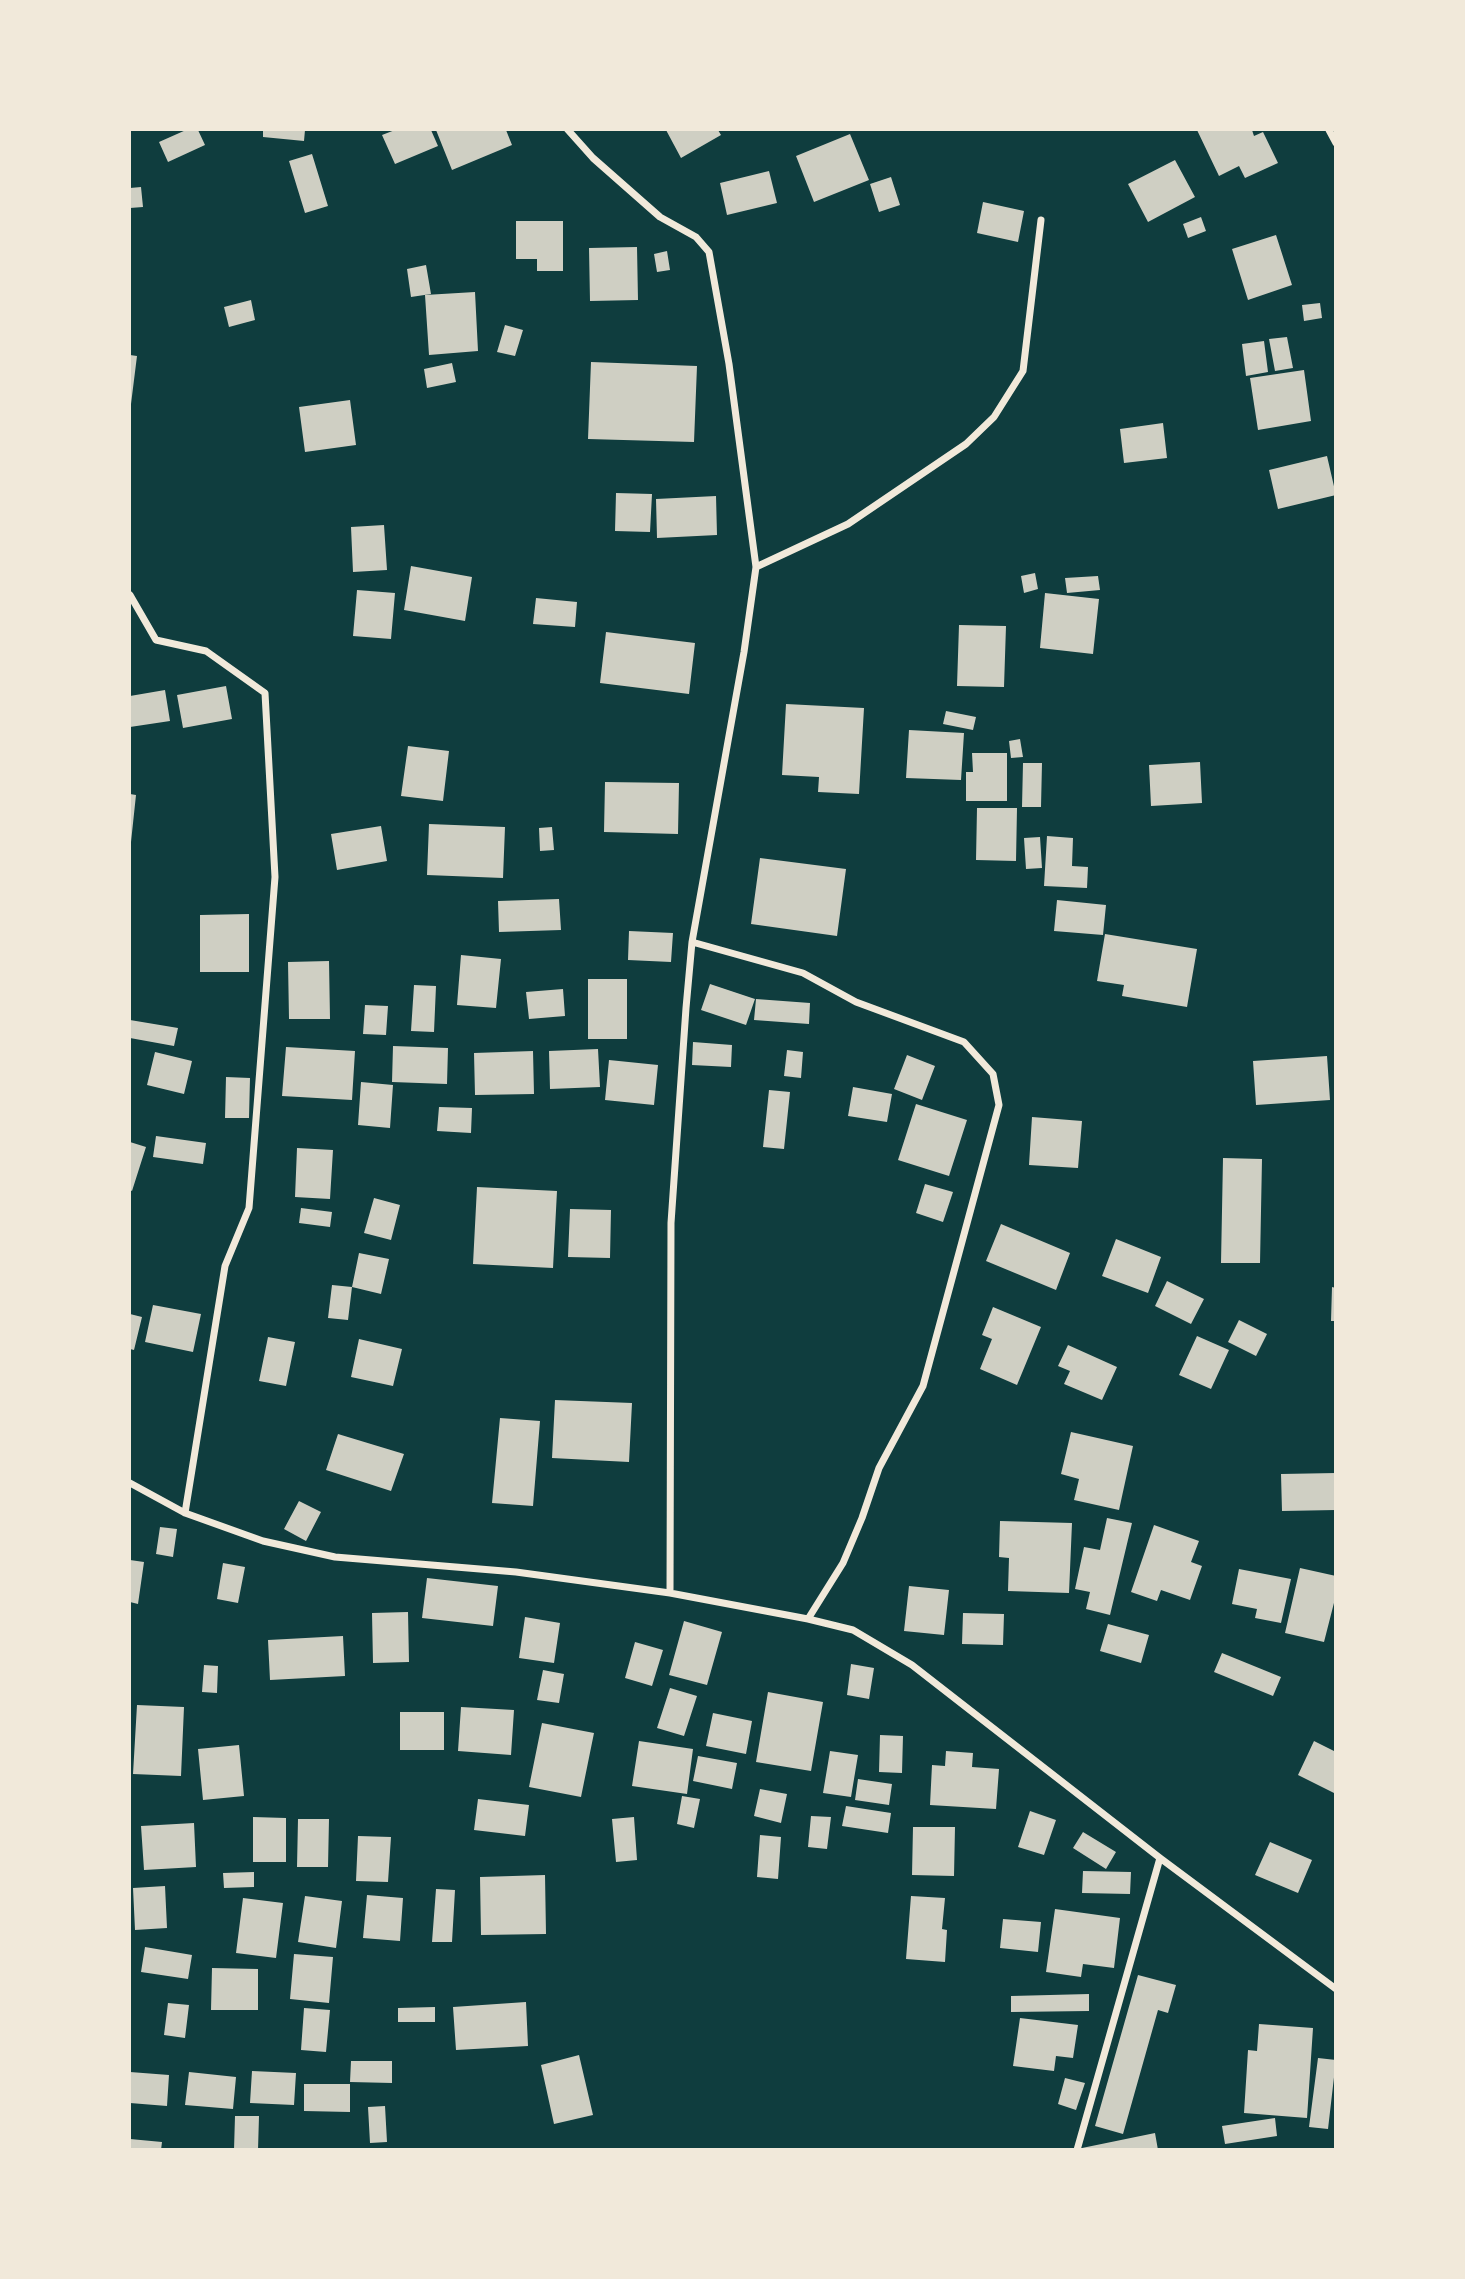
<!DOCTYPE html>
<style>
body{margin:0}
#map{position:relative;width:1465px;height:2279px;overflow:hidden;background:#0f3d3e;font-family:Literata,serif}
canvas{display:block}
.frame{position:absolute;inset:0;border:131px solid #f1e9da;pointer-events:none}
</style>
<div id="map">
<canvas width="1465" height="2279"></canvas>
<div class="frame"></div>
</div>
<script>
const g = document.querySelector('canvas').getContext('2d');
g.lineJoin = 'round';
function paint(path, color) {
  g.fillStyle = color;
  g.fill(path, 'evenodd');
}
function toPath(rows) {
  const path = new Path2D();
  for (const r of rows) {
    path.moveTo(r[0], r[1]);
    for (let i = 2; i < r.length; i += 2) path.lineTo(r[i], r[i + 1]);
  }
  return path;
}
function strokePath(path, color, width, dash) {
  g.strokeStyle = color;
  g.lineWidth = width;
  g.lineCap = dash ? 'butt' : 'round';
  g.setLineDash(dash || []);
  g.stroke(path);
}
paint(toPath([
 [186,130,198,130,205,145,168,162,159,142],
 [263,130,305,130,304,141,263,137],
 [395,130,431,130,438,146,395,164,382,135],
 [436,130,506,130,512,145,452,170],
 [666,130,718,130,721,135,681,158],
 [1197,130,1252,130,1254,136,1263,132,1278,163,1245,178,1239,166,1219,176],
 [850,134,869,180,814,202,796,156],
 [312,154,328,206,305,213,289,161],
 [1175,160,1195,197,1148,222,1128,184],
 [769,171,777,203,727,215,720,183],
 [891,177,900,205,879,212,870,184],
 [141,187,143,207,130,208,130,188],
 [983,202,1024,211,1018,242,977,233],
 [1201,217,1206,231,1188,238,1183,224],
 [516,221,563,221,563,271,537,271,537,259,516,259],
 [1276,235,1292,285,1248,300,1232,249],
 [637,247,638,300,590,301,589,248],
 [667,251,670,270,657,272,654,254],
 [426,265,431,294,411,297,407,269],
 [475,292,478,351,429,355,425,295],
 [251,300,255,320,229,327,224,307],
 [1320,303,1322,318,1304,321,1302,305],
 [505,325,523,330,515,356,497,352],
 [1287,337,1293,368,1275,371,1269,339],
 [1264,341,1268,372,1246,376,1242,344],
 [130,355,137,356,131,404,130,404],
 [591,362,697,366,694,442,588,439],
 [452,363,456,382,427,388,424,369],
 [1304,370,1311,421,1258,430,1250,378],
 [350,400,356,445,305,452,299,407],
 [1163,423,1167,458,1124,463,1120,429],
 [1327,456,1336,495,1278,509,1269,470],
 [616,493,652,494,650,532,615,531],
 [716,496,717,535,657,538,656,499],
 [384,525,387,570,353,572,351,527],
 [411,566,472,577,465,621,404,610],
 [1035,573,1038,589,1024,593,1021,576],
 [1098,576,1100,590,1067,593,1065,578],
 [357,590,395,593,391,639,353,636],
 [1045,593,1099,599,1093,654,1040,648],
 [536,598,577,602,575,627,533,624],
 [959,625,1006,626,1004,687,957,686],
 [606,632,695,643,689,694,600,683],
 [226,686,232,719,183,728,177,695],
 [165,690,170,721,130,727,130,696],
 [786,704,864,708,859,794,818,792,819,777,782,775],
 [946,711,976,717,973,730,943,724],
 [909,730,964,733,961,780,906,778],
 [1020,739,1023,757,1011,758,1009,741],
 [408,746,449,751,443,801,401,796],
 [972,753,1007,753,1007,801,966,801,966,772,973,772],
 [1200,762,1202,803,1151,806,1149,765],
 [1023,763,1042,763,1041,807,1022,807],
 [605,782,679,783,678,834,604,832],
 [130,794,136,795,131,842,130,842],
 [977,808,1017,808,1016,861,976,860],
 [429,824,505,827,503,878,427,875],
 [381,826,387,861,337,870,331,834],
 [552,827,554,850,540,851,539,828],
 [1047,836,1073,838,1072,866,1088,867,1087,888,1044,886],
 [1040,837,1042,868,1026,869,1024,838],
 [760,858,846,869,837,936,751,924],
 [559,899,561,930,499,932,498,901],
 [1057,900,1106,905,1103,935,1054,931],
 [249,914,249,972,200,972,200,915],
 [629,931,673,933,671,962,628,960],
 [1105,934,1197,949,1187,1007,1122,996,1124,985,1097,981],
 [461,955,501,959,496,1008,457,1005],
 [329,961,330,1019,289,1019,288,962],
 [588,979,627,979,627,1039,588,1039],
 [710,984,755,999,746,1025,701,1010],
 [414,985,436,986,434,1032,411,1031],
 [563,989,565,1016,529,1019,526,992],
 [756,999,810,1003,809,1024,754,1020],
 [365,1005,388,1006,386,1035,363,1034],
 [130,1020,178,1028,174,1046,130,1038],
 [693,1042,732,1045,731,1067,692,1065],
 [393,1046,448,1048,447,1084,392,1082],
 [286,1047,355,1051,352,1100,282,1096],
 [598,1049,600,1087,550,1089,549,1051],
 [787,1050,803,1052,801,1078,784,1076],
 [533,1051,534,1094,475,1095,474,1053],
 [155,1052,192,1061,184,1094,147,1085],
 [907,1055,935,1066,922,1100,894,1089],
 [1327,1056,1330,1100,1256,1105,1253,1061],
 [609,1060,658,1065,654,1105,605,1100],
 [226,1077,250,1078,249,1118,225,1118],
 [361,1082,393,1085,390,1128,358,1125],
 [853,1087,892,1094,887,1122,848,1116],
 [769,1090,790,1092,784,1149,763,1147],
 [916,1104,967,1120,949,1176,898,1160],
 [439,1107,472,1108,471,1133,437,1131],
 [1032,1117,1082,1121,1078,1168,1029,1165],
 [156,1136,206,1143,203,1164,153,1157],
 [130,1142,146,1147,132,1191,130,1190],
 [297,1148,333,1150,330,1199,295,1197],
 [1223,1158,1262,1159,1260,1263,1221,1263],
 [925,1184,953,1192,943,1222,916,1213],
 [477,1187,557,1191,553,1268,473,1264],
 [374,1198,400,1205,391,1240,364,1233],
 [301,1208,332,1212,330,1227,299,1223],
 [570,1209,611,1210,610,1258,568,1257],
 [1001,1224,1070,1253,1056,1290,986,1261],
 [1116,1239,1161,1257,1148,1293,1102,1276],
 [359,1253,389,1259,381,1294,352,1287],
 [1167,1281,1204,1299,1191,1324,1155,1306],
 [332,1285,352,1287,348,1320,328,1318],
 [1332,1287,1336,1288,1336,1321,1331,1321],
 [153,1305,201,1314,193,1352,145,1342],
 [993,1307,1041,1327,1017,1385,980,1369,992,1339,982,1335],
 [130,1314,142,1317,134,1350,130,1349],
 [1239,1320,1267,1334,1256,1356,1228,1342],
 [1197,1336,1229,1350,1211,1389,1179,1375],
 [268,1337,295,1342,286,1386,259,1381],
 [359,1339,402,1349,393,1386,351,1377],
 [1068,1345,1117,1367,1102,1400,1064,1384,1070,1371,1058,1366],
 [555,1400,632,1403,629,1462,552,1458],
 [500,1418,540,1421,533,1506,492,1503],
 [1071,1432,1133,1446,1119,1510,1074,1500,1079,1479,1061,1474],
 [338,1434,404,1454,391,1491,326,1470],
 [1336,1473,1336,1510,1282,1511,1281,1474],
 [299,1501,321,1512,306,1541,284,1529],
 [1107,1518,1132,1523,1110,1615,1086,1609,1090,1592,1075,1589,1084,1547,1100,1550],
 [1000,1521,1072,1523,1069,1593,1008,1591,1009,1558,999,1557],
 [1154,1525,1199,1541,1191,1562,1202,1566,1190,1600,1161,1590,1157,1601,1131,1592],
 [160,1527,177,1529,173,1557,156,1554],
 [130,1560,144,1562,138,1604,130,1602],
 [223,1563,245,1567,238,1603,217,1599],
 [1300,1568,1336,1576,1336,1595,1324,1642,1285,1633],
 [1239,1569,1291,1579,1281,1623,1255,1618,1257,1609,1232,1604],
 [427,1578,498,1586,493,1626,422,1618],
 [909,1586,949,1590,944,1635,904,1631],
 [408,1612,409,1662,373,1663,372,1613],
 [963,1613,1004,1614,1003,1645,962,1644],
 [525,1617,560,1623,554,1663,519,1658],
 [684,1621,722,1632,707,1685,669,1675],
 [1108,1624,1149,1635,1141,1663,1100,1651],
 [343,1636,345,1676,270,1680,268,1640],
 [635,1642,663,1650,652,1686,625,1678],
 [1222,1653,1281,1677,1273,1696,1214,1672],
 [851,1664,874,1668,869,1699,847,1695],
 [204,1665,218,1666,217,1693,202,1692],
 [543,1670,564,1674,559,1703,537,1700],
 [670,1688,697,1696,684,1736,657,1728],
 [768,1692,823,1702,811,1771,756,1762],
 [137,1705,184,1707,181,1776,133,1774],
 [461,1707,514,1710,511,1755,458,1751],
 [400,1712,444,1712,444,1750,400,1750],
 [713,1713,752,1721,746,1754,706,1746],
 [542,1723,594,1733,581,1797,529,1787],
 [880,1735,903,1736,902,1773,879,1772],
 [639,1741,693,1749,687,1794,632,1786],
 [1314,1741,1336,1752,1336,1794,1298,1775],
 [239,1745,244,1796,203,1800,198,1749],
 [830,1751,858,1755,851,1797,823,1793],
 [946,1751,973,1753,972,1767,999,1769,996,1809,930,1805,932,1765,945,1766],
 [698,1756,737,1763,732,1789,693,1781],
 [858,1779,892,1784,889,1805,855,1800],
 [760,1789,787,1794,781,1823,754,1816],
 [682,1796,700,1799,694,1828,677,1824],
 [478,1799,529,1805,525,1836,474,1830],
 [846,1806,891,1813,888,1833,842,1826],
 [1030,1811,1056,1820,1044,1855,1018,1847],
 [811,1816,831,1817,827,1849,808,1847],
 [253,1817,286,1818,286,1862,253,1862],
 [634,1817,637,1860,616,1862,612,1819],
 [298,1819,329,1819,328,1867,297,1867],
 [194,1823,196,1867,144,1870,141,1826],
 [913,1827,955,1827,954,1876,912,1875],
 [1083,1832,1116,1852,1106,1869,1073,1848],
 [760,1835,781,1837,778,1879,757,1877],
 [358,1836,391,1837,388,1882,356,1881],
 [1270,1842,1312,1860,1298,1893,1255,1875],
 [1083,1871,1131,1872,1130,1894,1082,1893],
 [254,1872,254,1887,224,1888,223,1873],
 [545,1875,546,1934,481,1935,480,1877],
 [165,1886,167,1928,135,1930,133,1888],
 [436,1889,455,1890,452,1942,432,1942],
 [367,1895,403,1898,400,1941,363,1938],
 [305,1896,342,1901,336,1948,298,1942],
 [911,1896,945,1898,942,1929,947,1930,945,1962,906,1959],
 [243,1898,283,1903,276,1958,236,1953],
 [1055,1909,1120,1918,1114,1968,1083,1964,1081,1977,1046,1972],
 [1003,1919,1041,1922,1038,1952,1000,1948],
 [145,1947,192,1955,188,1979,141,1972],
 [294,1954,333,1957,329,2003,290,1999],
 [212,1968,258,1969,258,2010,211,2010],
 [1138,1975,1176,1985,1168,2013,1158,2010,1123,2134,1095,2126],
 [1089,1994,1089,2011,1011,2012,1011,1996],
 [526,2002,528,2046,456,2050,453,2007],
 [168,2003,189,2005,185,2038,164,2035],
 [435,2007,435,2022,398,2022,398,2008],
 [304,2008,330,2010,326,2052,301,2050],
 [1020,2018,1078,2025,1073,2058,1056,2056,1054,2071,1013,2066],
 [1259,2024,1313,2028,1307,2118,1244,2113,1248,2050,1257,2051],
 [579,2055,593,2115,554,2124,541,2065],
 [1318,2058,1336,2060,1328,2129,1309,2127],
 [351,2061,392,2061,392,2083,350,2082],
 [252,2071,296,2073,294,2105,250,2103],
 [130,2072,169,2075,167,2106,130,2103],
 [189,2072,236,2077,233,2109,185,2105],
 [1065,2078,1085,2083,1076,2110,1058,2104],
 [304,2084,350,2084,350,2112,304,2111],
 [385,2106,387,2142,370,2143,368,2107],
 [235,2116,259,2116,258,2150,234,2150],
 [1275,2118,1277,2136,1225,2144,1222,2126],
 [1155,2133,1158,2150,1082,2150,1082,2148],
 [130,2139,162,2142,161,2150,130,2150]
]), '#cfcfc3');
strokePath(toPath([
 [568,130,593,158,660,217,696,237,709,252,729,364,756,567,744,652,692,942,686,1008,671,1223,670,1593],
 [1329,130,1336,143],
 [756,567,848,524,966,444,994,417,1023,371,1041,220],
 [130,595,156,640,206,651,265,693,275,877,249,1208,225,1266,185,1513],
 [692,942,803,973,856,1002,964,1042,993,1074,999,1105,923,1386,879,1468,862,1518,843,1563,808,1619],
 [130,1483,185,1513,263,1541,335,1557,516,1572,670,1593,808,1619,853,1630,912,1665,1160,1858,1336,1989],
 [1077,2150,1160,1858]
]), '#f1e9da', 7);
</script>
